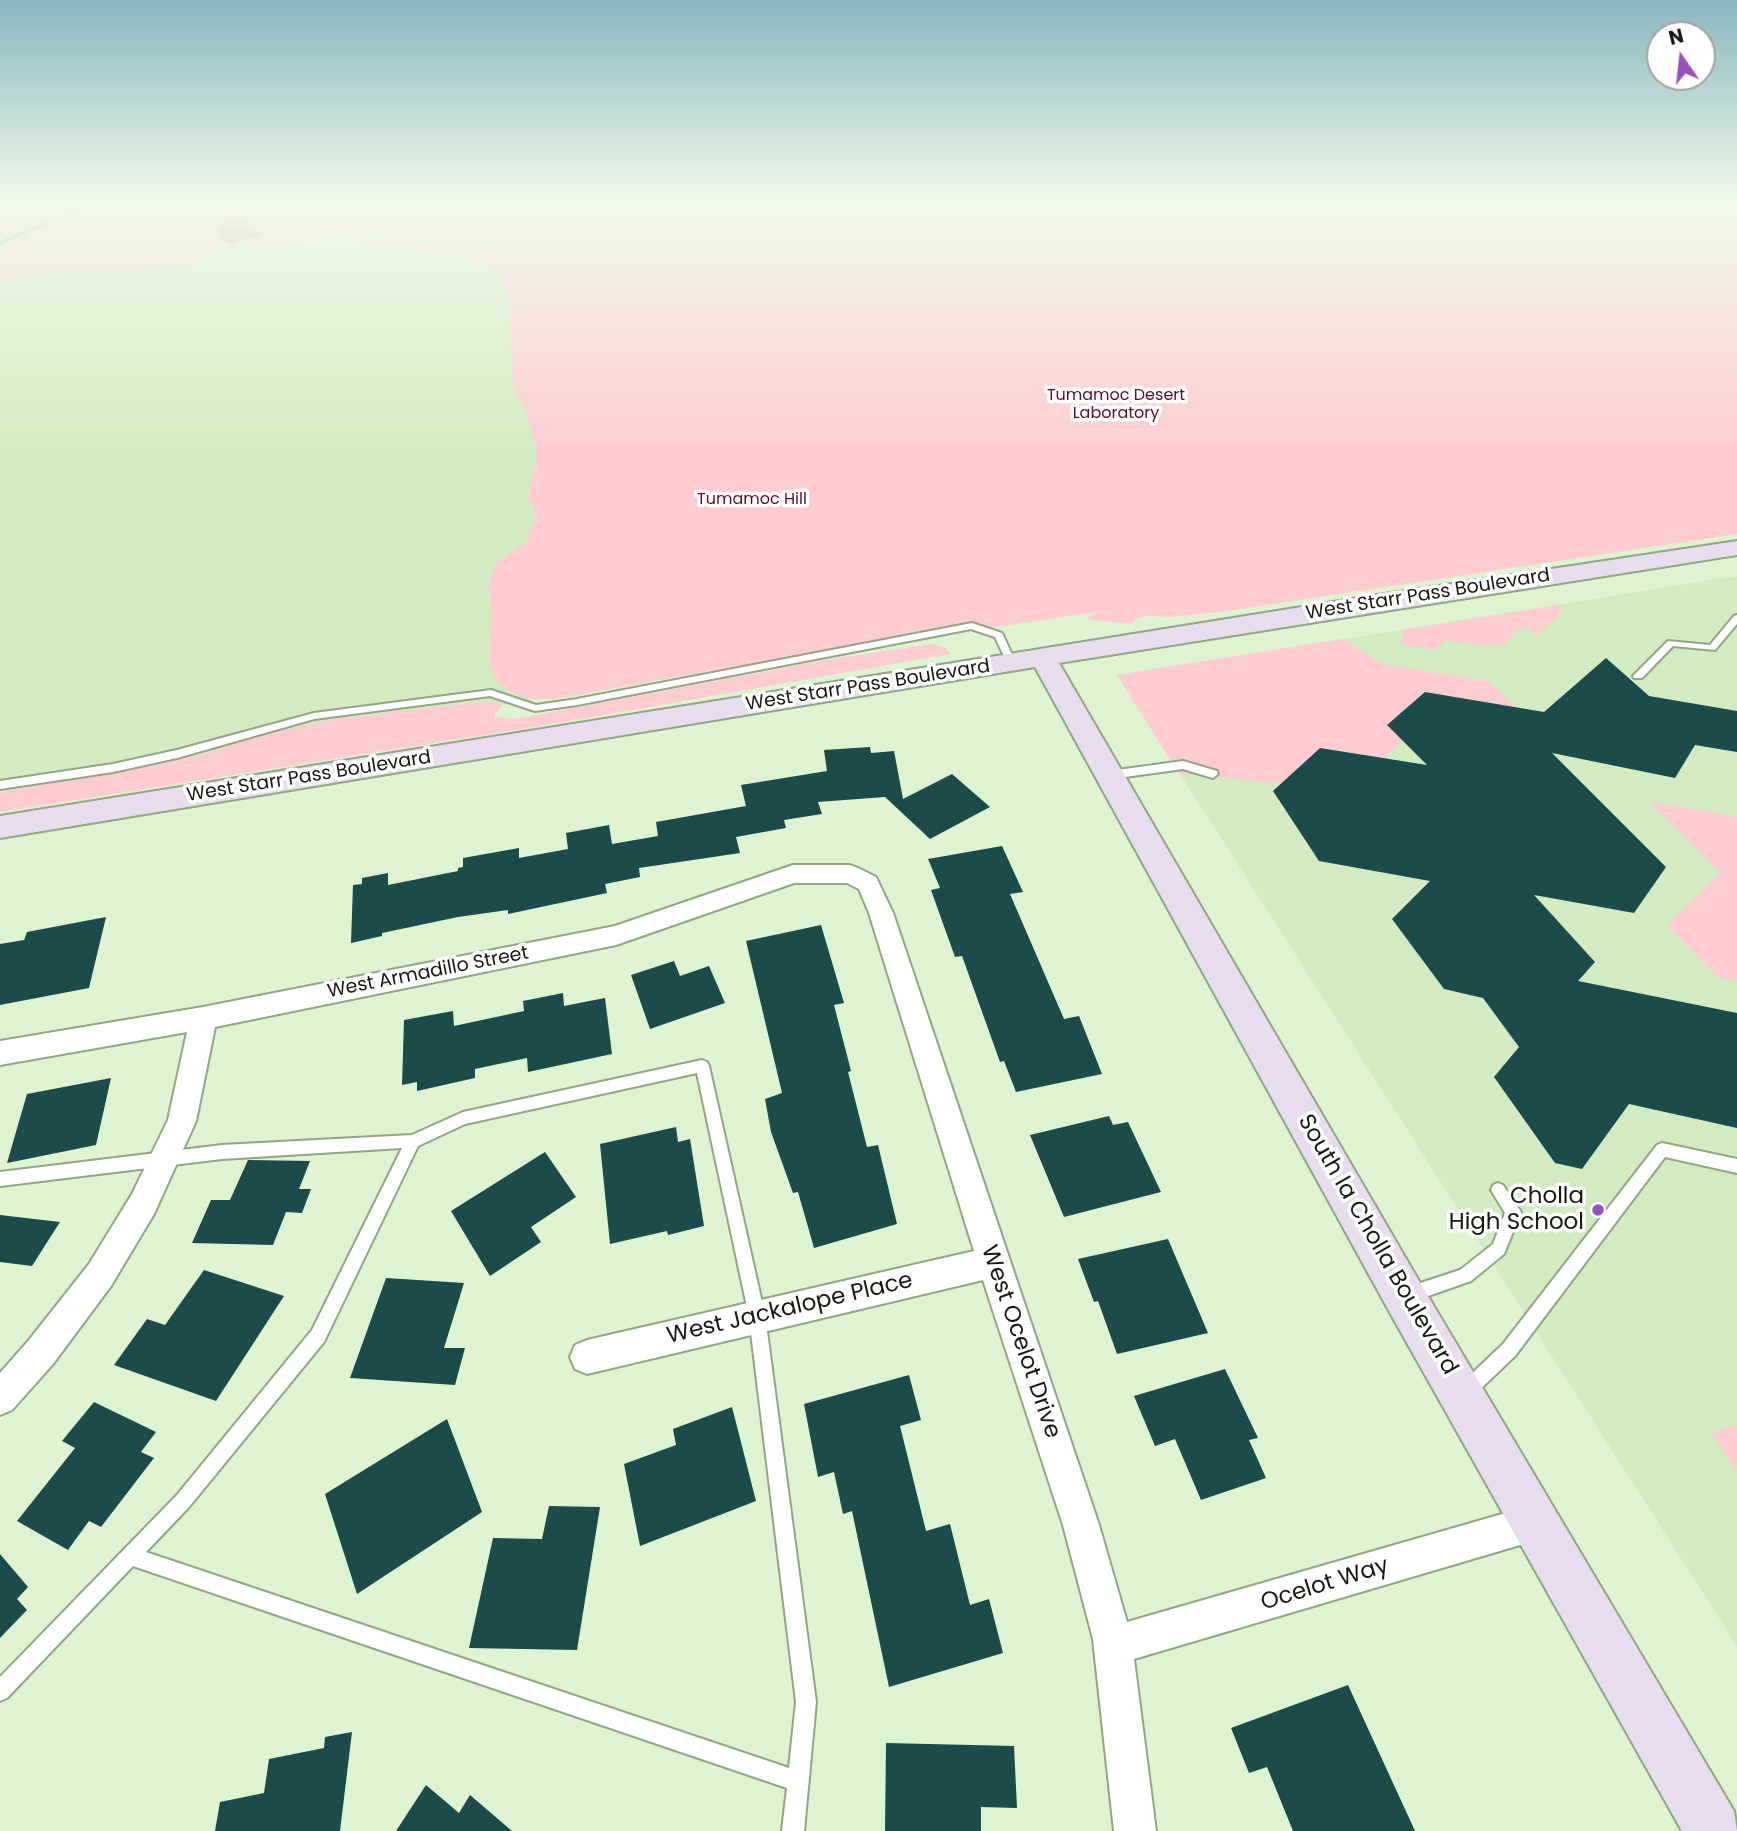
<!DOCTYPE html>
<style>
body{margin:0}
#map{position:relative;width:1737px;height:1831px;overflow:hidden;background:#def3d0;font-family:Poppins,sans-serif}
canvas{display:block}
.north{position:absolute;left:1646px;top:21px;width:70px;height:70px;box-sizing:border-box;background:#fff;border:2px solid #a1a39f;border-radius:50%;rotate:346deg;font-size:19px;font-weight:700;line-height:28px;text-align:center;color:#131a0e}
.north::after{content:'';display:block;margin:auto;width:24px;height:32px;background:#9b50c2;clip-path:polygon(50% 0,100% 100%,50% 72%,0 100%)}
</style>
<div id="map">
<canvas width="1737" height="1831"></canvas>
<div class="north">N</div>
</div>
<script>
const g = document.querySelector('canvas').getContext('2d');
g.lineJoin = 'round';
function paint(path, color) {
  g.fillStyle = color;
  g.fill(path, 'evenodd');
}
function toPath(rows) {
  const path = new Path2D();
  for (const r of rows) {
    path.moveTo(r[0], r[1]);
    for (let i = 2; i < r.length; i += 2) path.lineTo(r[i], r[i + 1]);
  }
  return path;
}
function strokePath(path, color, width, dash) {
  g.strokeStyle = color;
  g.lineWidth = width;
  g.lineCap = dash ? 'butt' : 'round';
  g.setLineDash(dash || []);
  g.stroke(path);
}
function drawText(font, color, halo, rows, align = 'center') {
  g.font = font + ' Poppins,sans-serif';
  g.lineWidth = 7;
  g.setLineDash([]);
  g.textBaseline = 'middle';
  g.strokeStyle = halo;
  g.fillStyle = color;
  for (const [text, x, y, turn = 0] of rows) {
    g.save();
    g.translate(x, y);
    g.rotate((+turn || 0) * Math.PI / 180);
    g.textAlign = isNaN(turn) ? turn : align;
    if (halo) g.strokeText(text, 0, 0);
    g.fillText(text, 0, 0);
    g.restore();
  }
}
paint(toPath([
 [534,218,625,685,0,789,0,260],
 [1737,576,1737,1646,1117,675]
]), '#d2ebc1');
paint(toPath([
 [0,203,1737,203,1737,534,1220,612,1172,617,1148,616,1138,618,1131,624,1087,619,1095,612,708,671,578,695,552,699,526,698,507,690,496,680,489,658,492,614,488,586,492,574,496,563,527,542,530,529,536,523,534,505,527,502,536,465,536,446,525,410,516,393,512,376,510,301,505,294,501,281,503,277,489,267,448,254,360,244,354,241,365,238,399,238,453,250,501,240,503,238,463,245,387,235,362,235,309,237,308,239,328,240,252,248,249,241,240,242,232,244,237,244,234,249,221,244,212,248,213,254,202,257,202,260,211,261,205,264,105,273,54,272,0,281],
 [1560,605,1561,614,1536,636,1525,628,1520,627,1505,644,1492,646,1445,641,1436,650,1401,645,1403,630],
 [1343,639,1382,664,1488,681,1516,707,1425,692,1387,724,1403,741,1384,758,1320,748,1283,783,1179,774,1117,675],
 [932,644,946,648,950,654,547,725,0,812,0,792,151,766,205,754,262,735,336,719,482,702,500,703,502,706,495,713,495,717,515,719,832,659],
 [1650,802,1737,817,1737,981,1719,978,1667,925,1721,873],
 [1737,1426,1737,1471,1711,1433]
]), '#fecbd0');
paint(toPath([
 [240,216,243,219,254,220,242,226,264,233,258,238,245,239,232,244,220,240,222,237,217,236,220,232,212,232,225,223,222,219]
]), '#d8949b');
strokePath(toPath([
 [0,243,93,203]
]), '#9cbb85', 4.5);
paint(toPath([
 [1606,658,1649,696,1737,711,1737,752,1695,745,1675,778,1552,753,1666,867,1634,913,1534,895,1595,962,1578,981,1737,1013,1737,1128,1629,1104,1582,1169,1555,1163,1494,1077,1519,1047,1483,998,1444,989,1392,919,1430,881,1319,861,1273,791,1320,748,1427,765,1387,725,1425,692,1544,712],
 [870,747,871,753,894,751,903,799,952,774,990,807,930,839,885,797,818,802,822,814,784,820,786,828,736,837,740,853,639,868,640,877,605,884,607,893,508,914,508,910,458,917,382,933,382,936,351,943,353,885,362,884,362,878,388,873,388,885,458,871,458,868,463,867,463,858,519,848,519,858,568,849,566,833,609,825,612,844,658,836,656,822,746,806,741,785,827,771,824,750],
 [1002,846,1023,892,1010,894,1064,1019,1079,1016,1102,1074,1016,1092,1004,1061,1000,1062,962,956,955,957,931,890,940,888,928,859],
 [106,917,89,988,0,1005,0,944,24,940,27,932],
 [821,925,844,1003,834,1005,851,1071,848,1072,867,1147,878,1145,897,1224,814,1248,798,1192,793,1193,771,1132,765,1099,782,1093,746,941],
 [674,961,680,976,709,966,725,1003,650,1029,631,975],
 [563,993,564,1006,605,998,612,1054,528,1072,527,1058,475,1069,475,1078,417,1091,417,1082,402,1085,404,1020,453,1011,454,1026,524,1011,523,1001],
 [111,1078,96,1145,7,1163,27,1094],
 [1109,1116,1113,1125,1128,1122,1161,1192,1064,1217,1030,1135],
 [676,1127,678,1142,690,1139,704,1226,668,1235,667,1231,610,1244,600,1144],
 [545,1152,576,1197,531,1227,541,1242,490,1276,451,1211],
 [248,1160,310,1161,299,1189,311,1189,302,1213,286,1212,273,1245,192,1243,211,1200,230,1200],
 [0,1215,60,1222,32,1266,0,1262],
 [1168,1239,1208,1333,1117,1354,1098,1301,1094,1302,1078,1259],
 [204,1270,284,1296,216,1401,114,1365,147,1319,165,1325],
 [386,1278,464,1283,444,1348,465,1348,455,1385,350,1378],
 [1225,1369,1258,1438,1249,1440,1266,1478,1201,1500,1175,1439,1155,1446,1134,1396],
 [909,1375,921,1420,900,1426,926,1531,950,1524,970,1605,989,1599,1003,1653,889,1687,852,1511,843,1514,834,1472,818,1477,804,1404],
 [94,1402,156,1432,141,1452,154,1458,101,1527,89,1521,68,1550,17,1521,75,1448,62,1441],
 [732,1407,756,1501,640,1546,624,1464,676,1445,673,1429],
 [447,1419,482,1512,357,1594,325,1494],
 [549,1506,600,1507,577,1650,469,1648,493,1538,542,1539],
 [0,1554,28,1587,17,1599,27,1610,0,1638],
 [1348,1685,1415,1831,1293,1831,1267,1767,1249,1773,1231,1728],
 [352,1732,340,1831,215,1831,220,1802,264,1793,269,1759,324,1748,325,1737],
 [886,1743,1014,1746,1017,1808,981,1807,981,1831,885,1831],
 [426,1785,459,1813,470,1795,512,1831,396,1831]
]), '#1b4b4a');
const lane = toPath([
 [1737,615,1737,624,1715,650,1673,646,1642,678,1634,678,1633,676,1668,641,1710,645,1734,616,1737,615],
 [972,623,1002,633,1016,663,1014,665,1008,665,995,637,971,629,577,705,535,711,490,696,314,719,177,758,113,772,0,789,0,781,113,764,177,750,314,713,491,690,536,705,577,699,972,623],
 [1183,761,1217,771,1218,774,1213,778,1183,769,1110,779,1105,775,1110,771,1183,761],
 [702,1060,707,1062,709,1066,765,1316,816,1702,804,1831,782,1831,787,1788,133,1566,7,1698,0,1701,0,1677,177,1495,312,1330,402,1148,222,1159,0,1186,0,1172,222,1145,412,1135,463,1112,702,1060],
 [697,1073,749,1316,796,1702,789,1768,146,1552,189,1507,324,1342,418,1146,465,1124,697,1073],
 [1662,1143,1737,1159,1737,1173,1665,1157,1515,1356,1474,1395,1468,1397,1462,1395,1460,1389,1462,1383,1503,1344,1657,1145,1662,1143],
 [1498,1183,1503,1185,1521,1212,1504,1254,1471,1281,1408,1303,1402,1301,1400,1295,1402,1289,1460,1270,1493,1244,1505,1213,1491,1190,1493,1185,1498,1183]
]);
const street = toPath([
 [793,865,850,865,858,868,876,877,893,913,1099,1525,1127,1622,1537,1504,1550,1509,1555,1522,1550,1535,1537,1540,1134,1659,1156,1831,1114,1831,1093,1639,1063,1525,983,1280,587,1374,575,1369,570,1357,575,1345,587,1340,974,1251,869,913,859,889,847,883,794,883,616,945,215,1027,196,1121,154,1214,111,1286,53,1364,12,1410,0,1415,0,1373,29,1340,89,1264,132,1194,168,1120,187,1032,0,1065,0,1041,203,1007,615,926,793,865]
]);
const secondary = toPath([
 [1737,541,1737,555,1059,663,1419,1281,1734,1811,1737,1831,1682,1831,1389,1311,1035,667,0,838,0,816,1339,601,1737,541]
]);
strokePath(lane, '#92a685', 4);
strokePath(street, '#92a685', 4);
strokePath(secondary, '#92a685', 4);
paint(lane, '#fff');
paint(street, '#fff');
paint(secondary, '#e7ddee');
const sky = g.createLinearGradient(0, 0, 0, 460);
sky.addColorStop(0, '#89b7c0');
sky.addColorStop(0.44, '#f0faea');
sky.addColorStop(1, '#f0faea00');
g.fillStyle = sky;
g.fillRect(0, 0, 1737, 460);
for (const [x, y, r, color] of [
 [1598,1210,7,"#9b50c2"]
]) {
  const dot = new Path2D();
  dot.arc(x, y, r, 0, 2 * Math.PI);
  g.fillStyle = color;
  g.fill(dot);
  strokePath(dot, '#fff', 2.5);
}
drawText('16px', '#5c0c21', '#fff', [
 ["Tumamoc Desert",1116,396],
 ["Laboratory",1116,414],
 ["Tumamoc Hill",752,500]
]);
drawText('19px', '#131a0e', '#fff', [
 ["West Starr Pass Boulevard",1428,595,-9],
 ["West Starr Pass Boulevard",868,686,-9],
 ["West Starr Pass Boulevard",309,777,-9],
 ["West Armadillo Street",428,973,-11]
]);
drawText('23px', '#131a0e', '#fff', [
 ["Cholla",1584,1197],
 ["High School",1584,1223]
], 'right');
drawText('23px', '#131a0e', '#fff', [
 ["South la Cholla Boulevard",1377,1245,60],
 ["West Jackalope Place",790,1309,-13],
 ["West Ocelot Drive",1020,1342,71],
 ["Ocelot Way",1325,1585,-17]
]);
</script>
